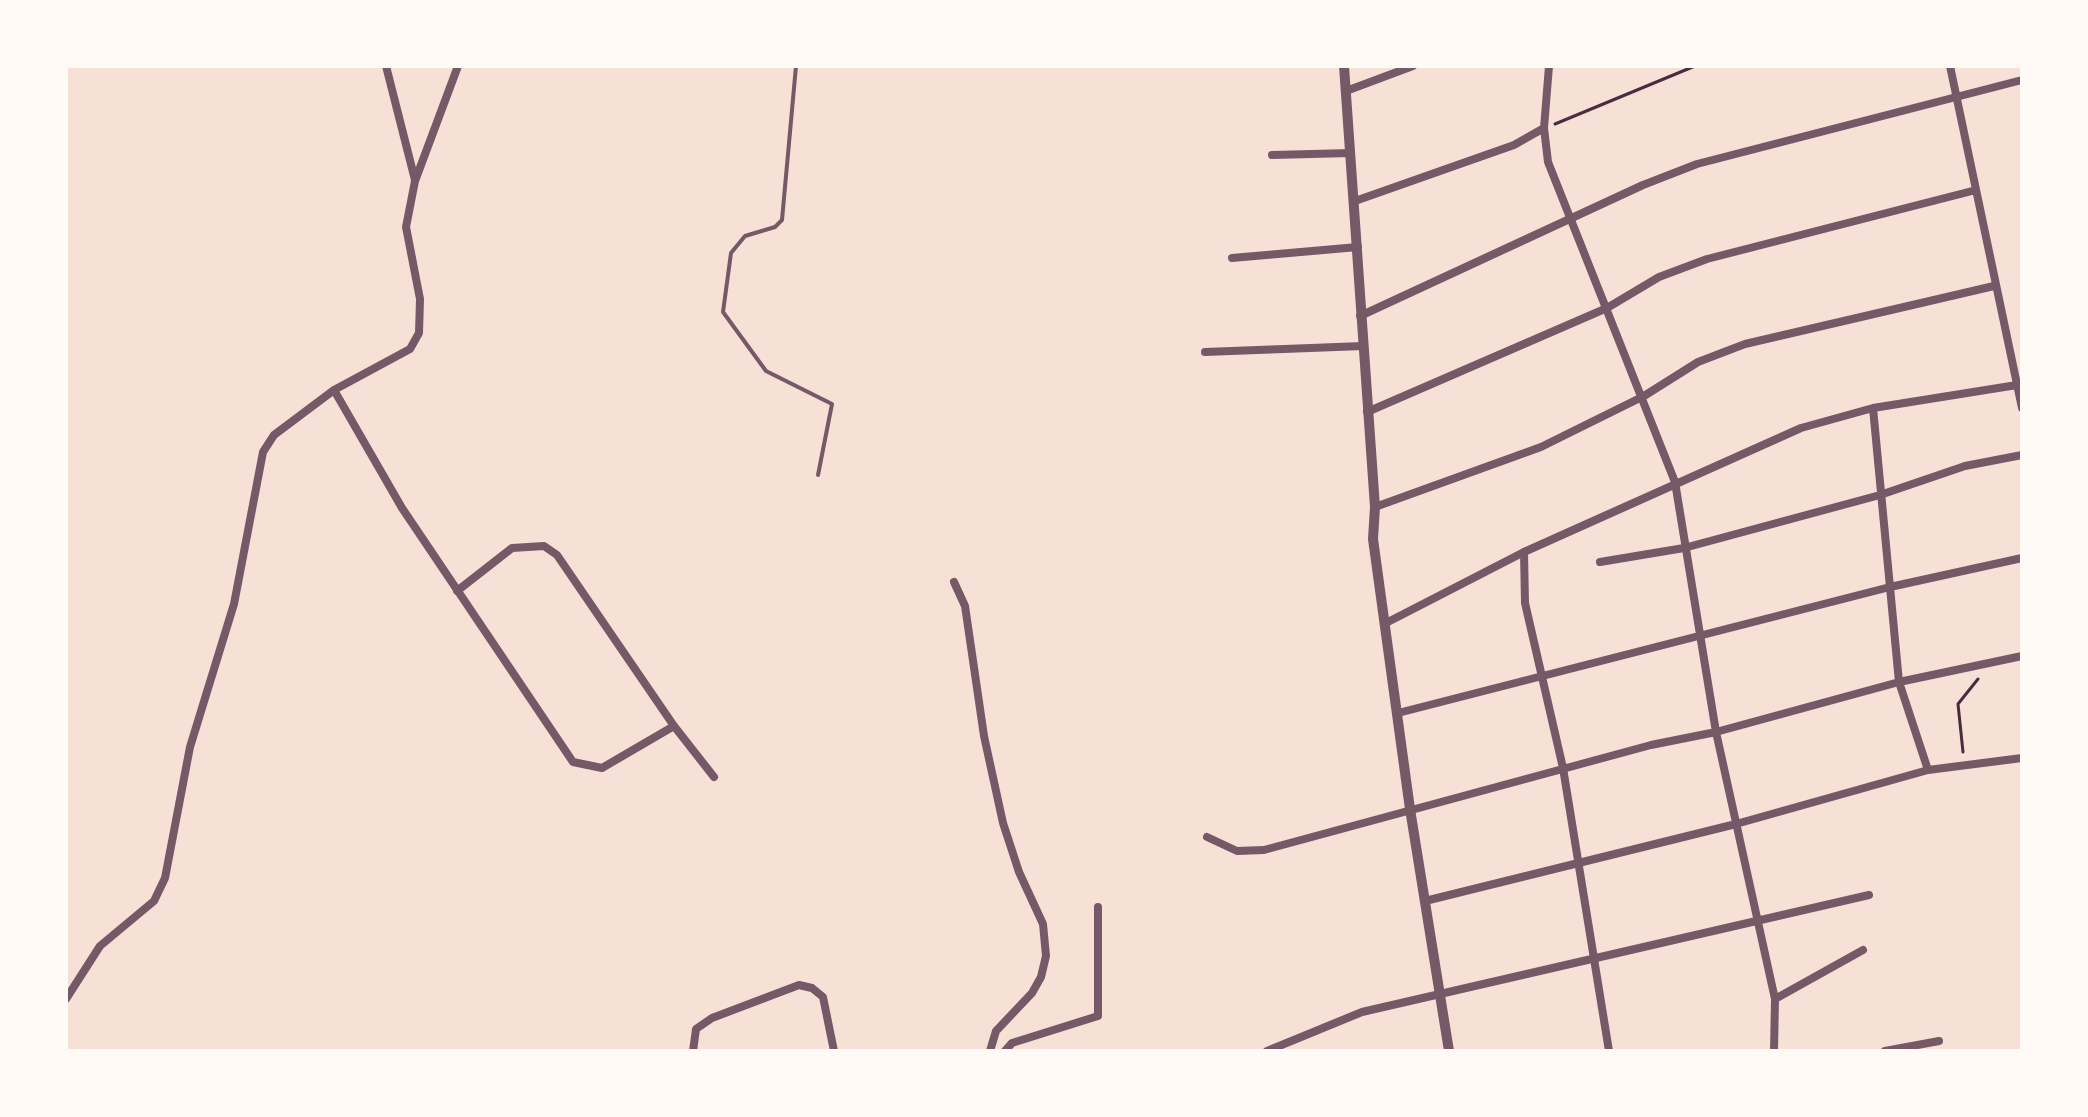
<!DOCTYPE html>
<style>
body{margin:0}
#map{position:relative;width:2088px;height:1117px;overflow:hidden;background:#f7e1d7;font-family:"Open Sans",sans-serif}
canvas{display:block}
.frame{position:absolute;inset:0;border:68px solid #fffaf5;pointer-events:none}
</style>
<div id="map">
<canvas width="2088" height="1117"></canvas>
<div class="frame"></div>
</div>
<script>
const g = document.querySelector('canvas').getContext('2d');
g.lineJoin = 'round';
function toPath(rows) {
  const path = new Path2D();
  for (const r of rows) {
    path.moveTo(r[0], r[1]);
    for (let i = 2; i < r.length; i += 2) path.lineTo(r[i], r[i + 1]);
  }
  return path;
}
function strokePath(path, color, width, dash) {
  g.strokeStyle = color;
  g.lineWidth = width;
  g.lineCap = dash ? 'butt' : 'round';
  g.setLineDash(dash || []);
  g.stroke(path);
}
strokePath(toPath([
 [1555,124,1695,66],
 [1963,752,1958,704,1978,679]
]), '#4a2c40', 3);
strokePath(toPath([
 [796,66,782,220,775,227,745,236,731,253,723,312,766,371,832,404,818,475]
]), '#755966', 4);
strokePath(toPath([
 [386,66,415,180],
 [1549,66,1544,128,1548,162,1675,482,1716,732,1775,999,1774,1051],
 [1950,66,2022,408],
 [1346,91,1413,66],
 [1272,155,1351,153],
 [1355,201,1514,145,1544,128],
 [1232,258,1358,247],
 [1360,316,1643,185,1697,164,2022,80],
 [1205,352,1363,346],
 [334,390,402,508,573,762,602,768,674,726],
 [1873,408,1899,682,1928,770],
 [1367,412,1607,308,1659,277,1707,259,1976,190],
 [1375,507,1541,447,1644,396,1698,362,1745,344,1994,286],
 [1524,552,1525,603,1563,768,1609,1051],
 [1600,562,1684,548,1880,495,1965,466,2022,455],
 [954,582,965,606,984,736,1003,823,1019,872,1043,924,1046,956,1041,977,1032,993,996,1031,990,1051],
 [457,591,512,548,544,546,557,555,674,726,714,777],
 [1384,624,1524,552,1801,428,1873,408,2017,385],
 [1398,713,1890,587,2022,558],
 [1207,837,1237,851,1264,850,1651,745,1716,732,1899,682,2022,656],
 [1425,901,1736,824,1928,770,2022,758],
 [66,999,100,946,154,901,165,878,190,747,234,604,263,452,274,435,334,390,410,349,419,333,420,299,406,227,415,181,458,66],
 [1775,999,1863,950],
 [693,1051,696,1029,712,1018,799,985,812,988,823,997,834,1051],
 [1005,1051,1012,1043,1098,1016,1098,907],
 [1267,1051,1362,1012,1869,895],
 [1885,1051,1939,1041]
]), '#755966', 8);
strokePath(toPath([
 [1344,66,1375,507,1373,539,1410,809,1449,1051]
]), '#755966', 10);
</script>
